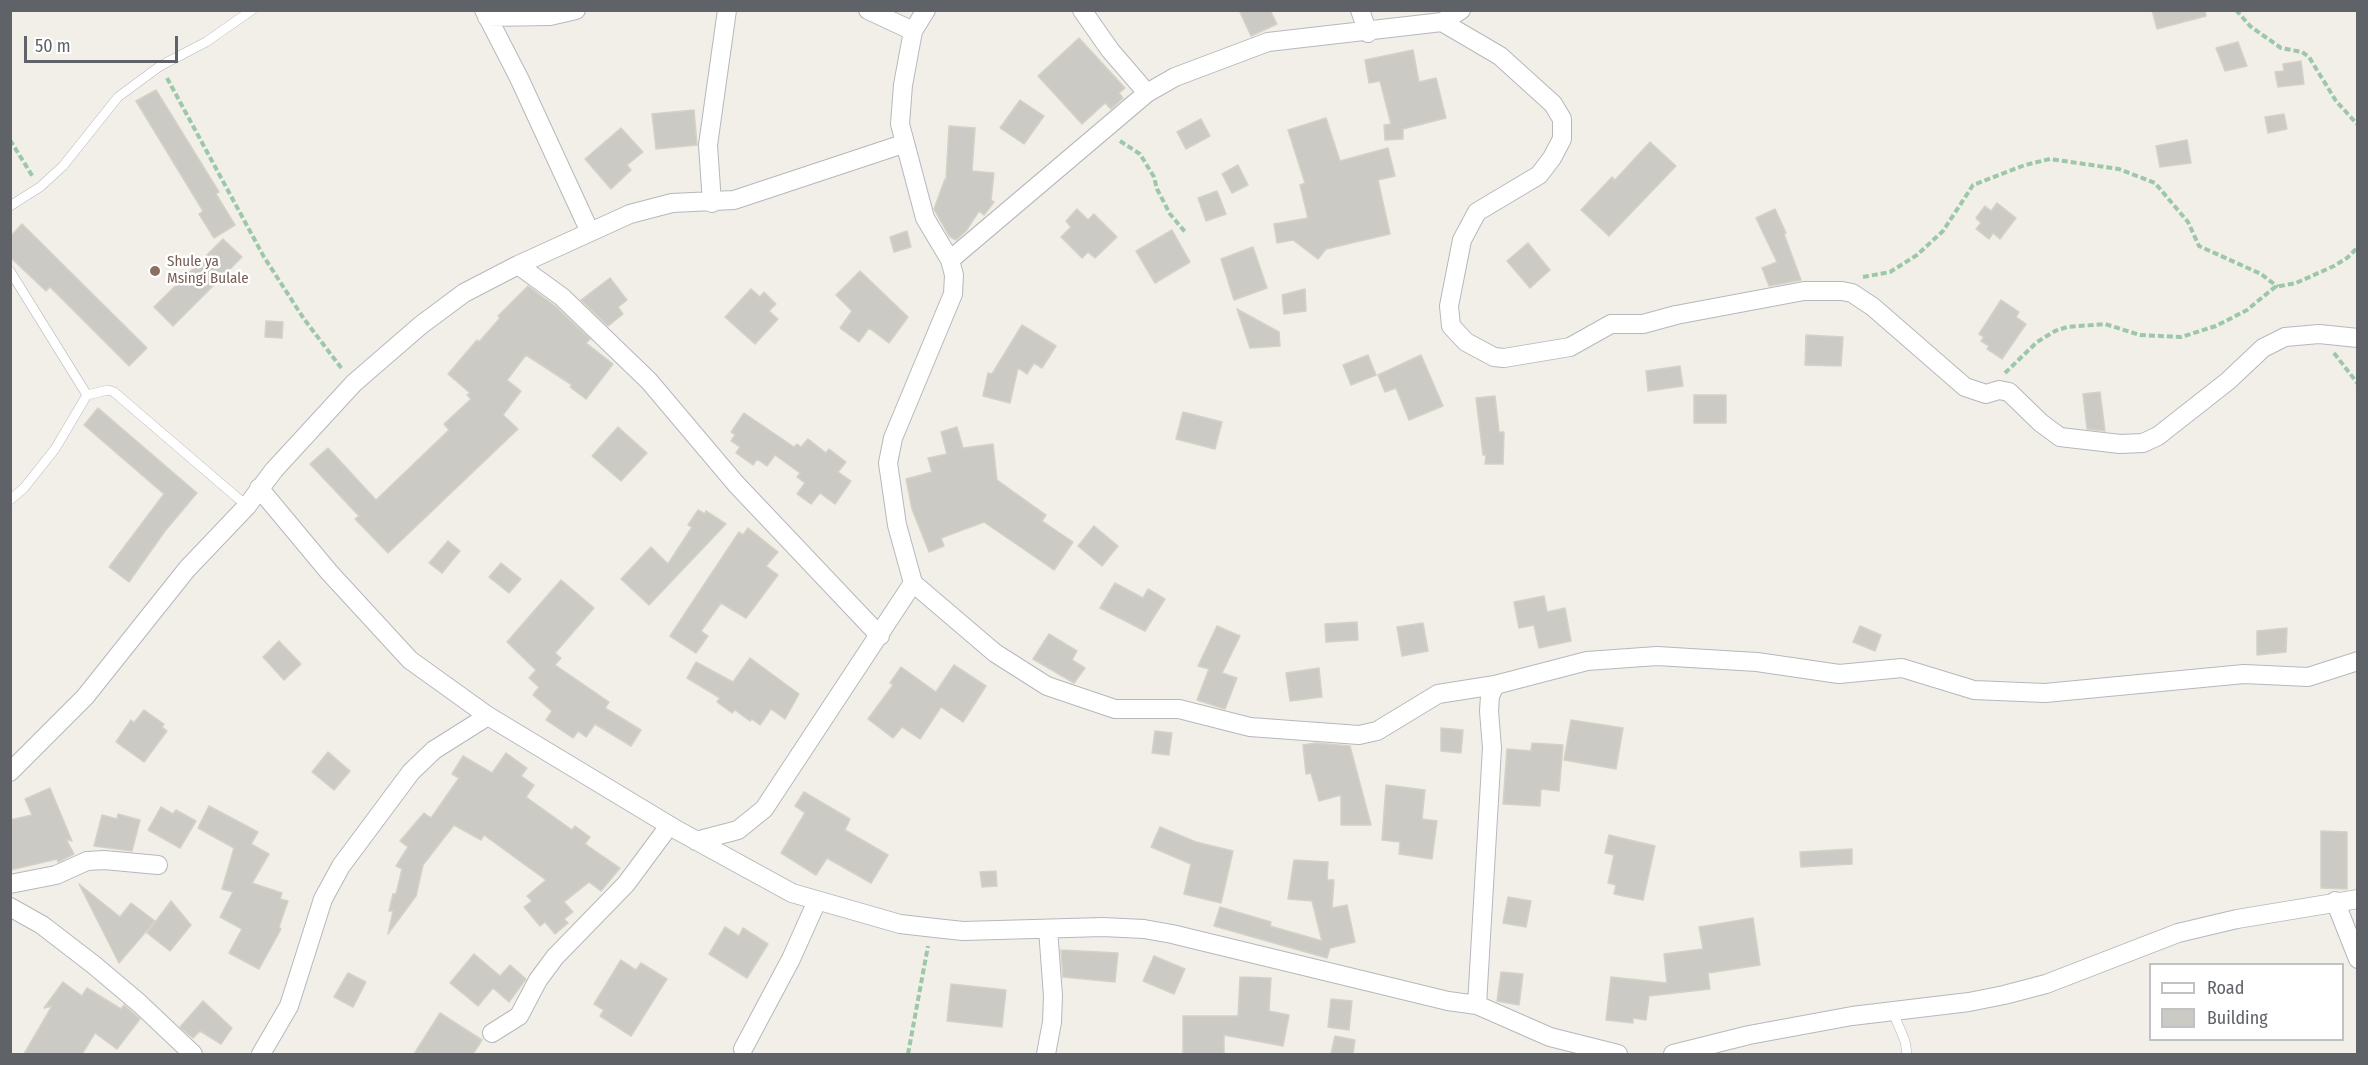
<!DOCTYPE html>
<style>
body{margin:0}
#map{position:relative;width:2368px;height:1065px;overflow:hidden;background:#f1efe8;font-family:"Fira Sans Condensed",sans-serif}
canvas{display:block}
.frame{position:absolute;inset:0;border:12px solid #5f6368;pointer-events:none}
.legend{position:absolute;left:2149px;top:963px;width:195px;height:78px;box-sizing:border-box;background:#fff;border:2px solid #bfc1c3;margin:0;padding:8px 10px;list-style:none;font-size:18px;color:#5f6368}
.legend li{display:flex;align-items:center;gap:12px;height:30px}
.legend b{width:30px;border:2px solid #bfc1c3}
.scale{position:absolute;left:24px;top:36px;width:154px;height:27px;box-sizing:border-box;border:3px solid #5f6368;border-top:0;padding-left:8px;font-size:18px;line-height:21px;white-space:nowrap;color:#5f6368;-webkit-text-stroke:4px #fff;paint-order:stroke}
</style>
<div id="map">
<canvas width="2368" height="1065"></canvas>
<div class="frame"></div>
<ul class="legend">
<li><b style="height:8px;background:#fff"></b>Road</li>
<li><b style="height:16px;background:#cccac5"></b>Building</li>
</ul>
<div class="scale">50 m</div>
</div>
<script>
const g = document.querySelector('canvas').getContext('2d');
g.lineJoin = 'round';
function paint(path, color) {
  g.fillStyle = color;
  g.fill(path, 'evenodd');
}
function toPath(rows) {
  const path = new Path2D();
  for (const r of rows) {
    path.moveTo(r[0], r[1]);
    for (let i = 2; i < r.length; i += 2) path.lineTo(r[i], r[i + 1]);
  }
  return path;
}
function strokePath(path, color, width, dash) {
  g.strokeStyle = color;
  g.lineWidth = width;
  g.lineCap = dash ? 'butt' : 'round';
  g.setLineDash(dash || []);
  g.stroke(path);
}
function drawText(font, color, halo, rows, align = 'center') {
  g.font = font + ' "Fira Sans Condensed",sans-serif';
  g.lineWidth = 5;
  g.setLineDash([]);
  g.textBaseline = 'middle';
  g.strokeStyle = halo;
  g.fillStyle = color;
  for (const [text, x, y, turn = 0] of rows) {
    g.save();
    g.translate(x, y);
    g.rotate((+turn || 0) * Math.PI / 180);
    g.textAlign = isNaN(turn) ? turn : align;
    if (halo) g.strokeText(text, 0, 0);
    g.fillText(text, 0, 0);
    g.restore();
  }
}
const building = toPath([
 [1239,10,1270,10,1277,24,1251,36,1239,10],
 [2152,10,2205,10,2206,16,2157,29,2152,10],
 [1079,38,1125,88,1119,93,1123,98,1111,109,1105,103,1082,124,1038,76,1079,38],
 [2238,42,2247,66,2225,71,2216,48,2238,42],
 [1413,50,1419,82,1436,78,1446,118,1403,129,1403,139,1385,140,1384,125,1391,124,1380,81,1369,83,1365,60,1413,50],
 [2301,61,2304,84,2278,87,2275,72,2284,71,2283,64,2301,61],
 [156,90,219,192,216,194,235,225,214,238,199,214,203,211,136,101,156,90],
 [1020,100,1044,116,1024,144,1000,128,1020,100],
 [694,110,697,145,656,149,652,114,694,110],
 [2284,114,2287,129,2268,133,2265,117,2284,114],
 [1326,118,1340,161,1388,148,1395,176,1378,180,1390,234,1326,249,1318,259,1293,240,1277,243,1274,224,1308,218,1300,185,1305,183,1288,130,1326,118],
 [1201,119,1210,136,1186,149,1177,132,1201,119],
 [949,126,975,128,972,171,994,173,991,200,994,202,984,215,979,211,966,231,956,240,949,236,934,209,945,179,946,181,949,126],
 [621,128,643,152,627,165,631,170,611,189,585,159,621,128],
 [2187,140,2191,163,2160,167,2156,146,2187,140],
 [1650,142,1676,166,1609,236,1581,210,1612,177,1615,180,1650,142],
 [1238,165,1248,185,1232,193,1222,174,1238,165],
 [1217,191,1226,214,1206,221,1198,198,1217,191],
 [1997,203,2016,218,2000,239,1993,233,1989,239,1976,229,1981,223,1976,218,1985,206,1991,211,1997,203],
 [1077,209,1088,220,1094,214,1117,237,1095,258,1088,252,1082,258,1061,237,1071,227,1066,221,1077,209],
 [1775,209,1786,233,1784,234,1801,280,1769,286,1762,268,1777,262,1756,218,1775,209],
 [22,224,147,348,129,366,50,287,46,291,10,257,10,237,22,224],
 [1172,230,1190,262,1155,283,1136,251,1172,230],
 [907,231,911,247,894,252,890,237,907,231],
 [223,239,242,257,173,326,154,307,223,239],
 [1528,243,1550,270,1530,288,1507,261,1528,243],
 [1253,247,1267,288,1234,300,1221,259,1253,247],
 [860,271,908,317,889,343,869,328,859,342,840,328,852,311,836,295,860,271],
 [610,278,627,300,618,307,623,314,608,326,581,300,610,278],
 [528,286,555,306,590,339,586,343,613,364,586,399,570,387,572,385,526,355,507,380,521,391,503,415,518,429,388,553,355,519,359,516,310,464,328,448,376,500,449,430,444,424,471,399,467,395,470,393,448,374,477,340,479,342,500,318,498,316,528,286],
 [751,289,760,297,764,292,776,304,769,311,778,319,755,344,725,317,751,289],
 [1305,289,1306,311,1284,314,1282,295,1305,289],
 [2001,300,2019,312,2016,317,2026,324,2002,359,1987,349,1989,346,1981,341,1984,337,1979,334,2001,300],
 [1237,309,1279,332,1280,346,1250,348,1237,309],
 [266,321,283,322,282,338,265,337,266,321],
 [1022,325,1056,346,1042,368,1034,363,1027,374,1018,368,1010,403,983,396,988,373,992,374,1022,325],
 [1806,335,1843,337,1841,366,1805,365,1806,335],
 [1368,355,1376,375,1351,385,1343,365,1368,355],
 [1421,355,1443,406,1409,420,1396,388,1385,392,1378,375,1421,355],
 [1680,366,1683,386,1648,391,1646,371,1680,366],
 [2100,392,2105,431,2087,429,2083,394,2100,392],
 [1694,395,1726,395,1726,423,1694,423,1694,395],
 [1495,396,1499,432,1504,432,1503,464,1485,464,1486,455,1483,455,1476,398,1495,396],
 [98,408,197,493,165,531,129,582,109,567,164,494,84,425,98,408],
 [1183,412,1222,422,1215,449,1176,439,1183,412],
 [744,413,794,447,797,444,801,447,808,439,826,453,829,449,846,462,838,472,851,481,835,504,820,493,811,504,797,494,805,483,797,477,800,473,775,455,767,466,757,459,753,465,736,453,740,447,731,441,735,435,731,432,744,413],
 [618,427,647,453,621,481,592,456,618,427],
 [957,427,963,448,993,444,997,480,1046,515,1042,521,1073,542,1054,570,984,522,941,538,944,546,929,552,912,509,906,479,932,472,928,458,947,454,941,432,957,427],
 [698,510,705,514,706,511,726,524,649,605,621,579,651,547,668,564,692,527,688,525,698,510],
 [1094,526,1118,546,1102,566,1078,546,1094,526],
 [748,528,778,552,766,566,778,575,746,618,721,603,701,631,708,636,696,653,670,636,739,532,743,535,748,528],
 [448,541,460,551,442,573,429,563,448,541],
 [501,563,521,579,509,593,489,577,501,563],
 [561,580,594,608,555,653,561,658,555,665,609,702,605,708,641,730,631,746,595,724,586,737,578,731,573,738,546,720,552,711,533,695,539,687,529,678,536,670,507,642,561,580],
 [1115,583,1143,598,1148,589,1165,599,1145,631,1100,608,1115,583],
 [1544,596,1547,612,1565,608,1571,641,1539,648,1534,625,1519,628,1514,602,1544,596],
 [1357,622,1358,640,1326,642,1325,624,1357,622],
 [1423,623,1428,651,1402,656,1397,627,1423,623],
 [1217,626,1240,636,1222,673,1237,678,1225,709,1197,700,1209,669,1198,666,1217,626],
 [1860,626,1881,635,1875,651,1853,642,1860,626],
 [2287,628,2286,652,2257,655,2257,631,2287,628],
 [1049,634,1077,651,1072,660,1085,668,1074,683,1033,659,1049,634],
 [279,641,301,664,284,680,263,657,279,641],
 [750,658,799,694,785,719,771,709,760,725,752,719,750,721,735,710,732,713,717,702,720,698,687,678,696,662,733,682,750,658],
 [954,665,986,686,963,722,941,707,920,739,902,727,893,738,868,719,893,685,890,683,901,667,936,692,954,665],
 [1319,668,1322,697,1290,701,1286,673,1319,668],
 [144,710,164,724,162,727,167,731,144,762,116,742,131,720,134,723,144,710],
 [1571,720,1623,728,1616,769,1564,760,1571,720],
 [1441,728,1463,730,1461,753,1441,751,1441,728],
 [1155,731,1172,733,1169,755,1152,753,1155,731],
 [1316,743,1350,746,1371,825,1341,825,1341,795,1319,801,1311,773,1306,774,1303,745,1316,743],
 [1532,743,1563,745,1559,791,1541,789,1540,806,1503,804,1507,749,1531,751,1532,743],
 [328,752,350,771,334,790,312,772,328,752],
 [506,753,527,768,521,776,534,785,526,797,572,830,575,826,590,837,585,844,620,868,601,891,589,882,564,902,573,912,564,919,568,923,555,934,545,922,540,926,524,907,532,901,527,896,546,880,484,835,481,840,454,825,423,865,416,896,388,934,393,911,389,911,393,894,396,894,402,869,396,866,408,847,400,841,424,813,431,818,459,778,452,774,463,756,492,773,506,753],
 [1386,785,1425,790,1422,819,1437,821,1432,859,1399,854,1400,842,1382,840,1386,785],
 [50,788,72,841,66,839,74,854,58,862,57,859,10,870,10,820,32,815,25,799,50,788],
 [804,792,850,819,845,830,888,855,871,883,827,858,816,875,781,853,805,813,795,806,804,792],
 [209,806,258,832,251,844,269,854,252,883,282,893,280,899,288,901,279,927,281,929,259,969,229,953,242,929,220,917,233,892,222,889,234,848,198,828,209,806],
 [161,807,173,814,176,810,196,821,180,848,148,830,161,807],
 [118,814,140,820,132,851,94,846,102,815,117,819,118,814],
 [1160,827,1196,842,1233,851,1221,903,1184,894,1191,864,1151,847,1160,827],
 [2321,831,2347,832,2347,889,2321,888,2321,831],
 [1609,835,1655,846,1643,900,1614,894,1616,885,1608,883,1614,855,1605,853,1609,835],
 [1852,849,1852,864,1801,867,1800,852,1852,849],
 [1294,860,1328,862,1327,880,1334,880,1332,908,1347,905,1355,942,1330,948,1327,958,1214,926,1220,907,1271,922,1270,926,1322,941,1312,901,1288,899,1294,860],
 [996,871,997,886,982,887,980,872,996,871],
 [79,884,120,917,131,903,155,921,119,963,79,884],
 [1508,897,1531,901,1526,927,1503,923,1508,897],
 [171,901,191,925,170,951,147,933,171,901],
 [1753,918,1760,965,1708,973,1710,989,1649,996,1646,1020,1633,1018,1633,1023,1606,1020,1611,977,1667,983,1664,954,1703,949,1699,927,1753,918],
 [725,927,739,936,743,928,768,944,747,978,709,954,725,927],
 [1061,950,1118,953,1115,982,1063,977,1061,950],
 [474,954,500,976,510,965,526,979,509,1002,493,988,478,1006,450,983,474,954],
 [1154,956,1185,969,1174,994,1143,981,1154,956],
 [621,960,636,970,641,963,667,979,631,1036,600,1016,604,1010,594,1004,621,960],
 [1501,972,1523,974,1519,1005,1497,1001,1501,972],
 [348,973,366,982,353,1007,334,997,348,973],
 [1240,977,1271,978,1269,1011,1289,1015,1283,1046,1224,1035,1224,1054,1183,1054,1183,1016,1238,1016,1240,977],
 [63,982,82,996,87,988,121,1009,124,1005,140,1019,117,1049,95,1033,82,1054,24,1054,52,1006,44,1008,63,982],
 [951,984,1006,990,1002,1027,947,1021,951,984],
 [1331,999,1352,1001,1349,1030,1328,1027,1331,999],
 [203,1001,232,1028,221,1044,200,1031,193,1038,180,1027,203,1001],
 [440,1013,482,1040,473,1054,414,1054,440,1013],
 [1335,1036,1355,1040,1353,1054,1331,1054,1335,1036]
]);
paint(building, '#cccac5');
strokePath(building, '#d6d1c6', 1.5);
const service = toPath([
 [10,206,40,187,63,166,118,97,160,66,206,42,252,10],
 [10,271,87,395],
 [10,500,24,488,55,449,87,395,108,390,114,392,247,506],
 [1892,1010,1905,1041,1907,1054]
]);
const minor = toPath([
 [484,10,519,78,590,232],
 [868,10,913,31],
 [926,10,913,31,903,85,900,124,925,218,950,260,954,275,953,294,893,438,888,463,897,525,913,583,995,653,1047,686,1115,709,1179,709,1250,727,1359,735,1377,731,1438,694,1495,685],
 [1082,10,1110,50,1147,93],
 [1360,10,1368,33],
 [487,17,550,16,576,10],
 [1442,22,1461,10],
 [712,203,708,145,727,10],
 [950,260,1147,93,1175,77,1268,42,1442,22,1500,56,1553,104,1562,119,1562,139,1552,158,1539,175,1477,212,1462,240,1449,306,1451,326,1466,342,1494,357,1504,358,1570,347,1611,324,1643,324,1676,315,1804,291,1842,291,1852,293,1873,307,1965,387,1986,394,1999,390,2009,392,2041,423,2060,437,2120,444,2143,443,2158,436,2228,381,2263,348,2285,337,2319,334,2358,338],
 [518,265,562,297,649,381,736,484,880,636],
 [259,488,329,572,410,660,488,716,677,830,792,893,900,924,935,928,963,931,1103,927,1144,929,1172,934,1448,1001,1477,1005,1550,1037,1618,1054],
 [10,772,85,697,187,569,247,506,274,470,354,383,421,325,464,293,518,265,630,214,672,203,734,200,903,144],
 [696,841,738,830,764,809,913,583],
 [10,884,56,875,87,861,104,860,158,865],
 [2335,901,2358,959],
 [10,907,42,925,94,965,139,1003,193,1054],
 [1477,1005,1492,748,1489,711,1490,696,1495,685,1587,661,1657,656,1757,662,1839,674,1902,668,1974,690,2045,693,2244,674,2308,677,2358,661],
 [492,1033,519,1016,538,980,555,957,626,884,669,826],
 [743,1049,791,959,817,901],
 [261,1054,289,1006,323,899,341,866,411,772,434,750,488,716],
 [1046,1054,1052,1022,1053,996,1048,929],
 [1673,1054,1749,1035,1852,1016,1969,1002,2004,995,2046,984,2178,933,2237,919,2358,899]
]);
strokePath(service, '#b5b8bc', 10);
strokePath(minor, '#b5b8bc', 20);
strokePath(toPath([
 [2236,10,2250,26,2281,48,2302,52,2309,57,2336,101,2358,125],
 [167,78,264,257,304,319,342,369],
 [10,140,33,177],
 [1120,141,1140,154,1154,177,1157,189,1170,214,1186,233],
 [1863,277,1890,272,1917,255,1943,231,1973,185,2025,165,2050,159,2119,169,2155,183,2188,222,2199,246,2261,274,2278,287],
 [2334,353,2358,384],
 [2005,373,2037,342,2055,331,2067,327,2105,324,2140,335,2181,337,2216,326,2247,310,2275,287,2296,283,2334,266,2347,258,2358,247],
 [908,1054,928,946]
]), '#9cc7a9', 4, [6, 3]);
strokePath(service, '#fff', 9);
strokePath(minor, '#fff', 18);
for (const [x, y, r, color] of [
 [155,271,6,"#8d6e63"]
]) {
  const dot = new Path2D();
  dot.arc(x, y, r, 0, 2 * Math.PI);
  g.fillStyle = color;
  g.fill(dot);
  strokePath(dot, '#fff', 2);
}
drawText('15px', '#785e54', '#fff', [
 ["Shule ya",167,262],
 ["Msingi Bulale",167,279]
], 'left');
</script>
